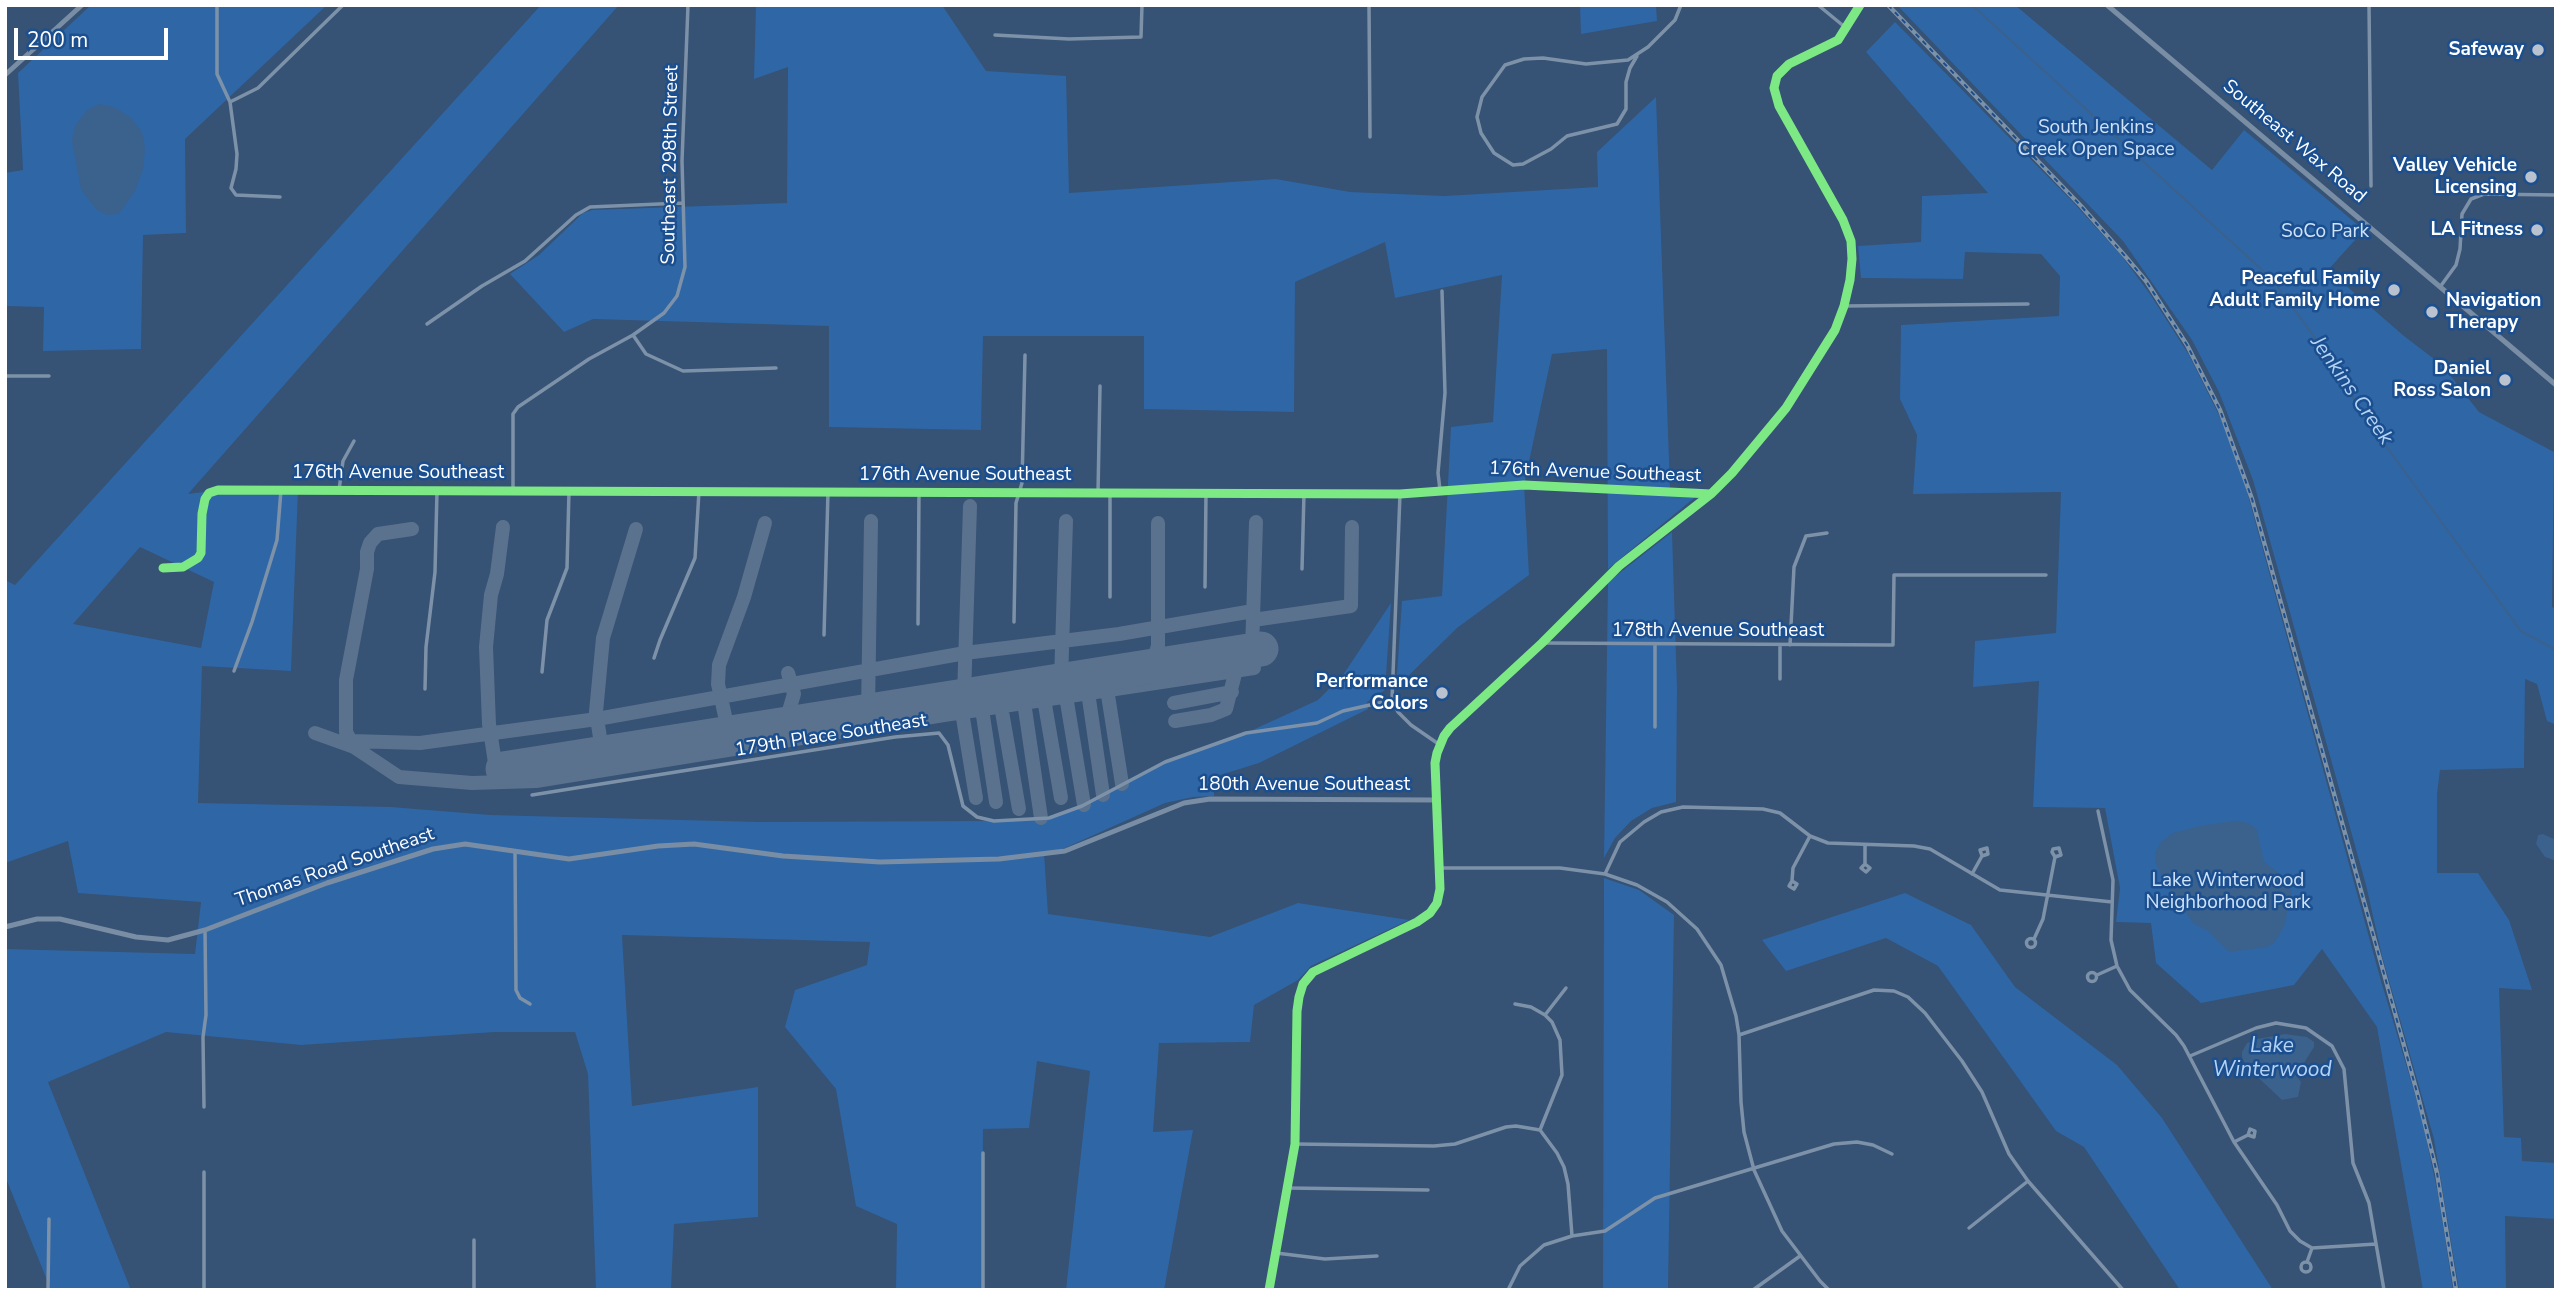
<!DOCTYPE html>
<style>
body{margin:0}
#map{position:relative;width:2561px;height:1295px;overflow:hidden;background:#365274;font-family:"Nunito Sans",sans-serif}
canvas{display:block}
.frame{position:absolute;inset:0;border:7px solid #fff;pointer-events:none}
.scale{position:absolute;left:14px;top:28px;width:154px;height:32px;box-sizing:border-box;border:4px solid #fff;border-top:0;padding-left:9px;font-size:21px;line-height:24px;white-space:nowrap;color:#fff;-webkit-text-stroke:5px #1b4f8f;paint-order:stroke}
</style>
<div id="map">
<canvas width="2561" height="1295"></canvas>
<div class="frame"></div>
<div class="scale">200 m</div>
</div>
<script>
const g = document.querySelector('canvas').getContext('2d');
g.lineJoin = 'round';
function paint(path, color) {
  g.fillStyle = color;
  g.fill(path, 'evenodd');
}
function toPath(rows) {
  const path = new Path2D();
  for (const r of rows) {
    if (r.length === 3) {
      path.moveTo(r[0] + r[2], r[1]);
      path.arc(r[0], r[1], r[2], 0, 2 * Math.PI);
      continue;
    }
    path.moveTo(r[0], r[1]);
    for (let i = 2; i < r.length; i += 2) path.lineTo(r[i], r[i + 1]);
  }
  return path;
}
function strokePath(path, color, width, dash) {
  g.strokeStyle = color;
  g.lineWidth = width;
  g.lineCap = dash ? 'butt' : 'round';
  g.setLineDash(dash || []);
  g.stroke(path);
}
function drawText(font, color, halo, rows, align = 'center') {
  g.font = font + ' "Nunito Sans",sans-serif';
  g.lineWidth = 5;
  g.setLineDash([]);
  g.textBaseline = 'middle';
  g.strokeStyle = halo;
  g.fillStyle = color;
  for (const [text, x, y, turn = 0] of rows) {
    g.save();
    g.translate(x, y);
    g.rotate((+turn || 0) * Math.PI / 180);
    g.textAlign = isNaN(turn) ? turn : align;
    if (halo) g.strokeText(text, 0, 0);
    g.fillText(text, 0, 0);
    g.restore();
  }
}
paint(toPath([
 [91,5,327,5,185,139,186,233,143,235,141,349,43,351,44,307,5,306,5,173,23,170,18,73],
 [541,5,619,5,188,494,218,490,298,490,291,671,202,666,198,803,391,807,490,815,759,822,994,821,1049,818,1084,805,1165,762,1246,733,1318,700,1343,675,1391,603,1385,690,1367,702,1368,709,1259,763,1214,777,1214,796,1193,797,1165,803,1065,848,1044,853,1048,914,1210,937,1298,903,1409,920,1311,966,1298,980,1254,1005,1250,1042,1159,1043,1153,1132,1193,1130,1164,1290,1066,1290,1090,1071,1037,1061,1029,1128,983,1129,982,1290,896,1290,897,1224,856,1206,836,1089,785,1027,795,990,867,965,870,942,622,935,632,1106,758,1087,758,1217,674,1224,671,1290,596,1290,588,1074,575,1032,495,1032,301,1045,166,1032,48,1082,131,1290,51,1290,5,1176,5,949,195,954,201,902,78,893,68,841,5,863,5,580,15,585],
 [140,547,214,582,201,648,73,624],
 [756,5,942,5,986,71,1066,76,1069,193,1276,179,1350,192,1445,196,1598,187,1597,152,1656,97,1670,488,1705,489,1608,569,1607,349,1552,354,1524,485,1529,575,1457,628,1396,688,1402,601,1442,596,1451,427,1493,422,1502,275,1395,298,1385,242,1295,282,1294,412,1144,409,1144,336,983,336,981,430,829,427,829,326,593,319,564,332,510,274,539,255,583,213,592,210,787,203,788,67,754,79],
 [1580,5,1656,5,1657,21,1581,34],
 [1897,5,2015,5,2212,170,2244,130,2364,230,2328,270,2404,336,2442,365,2479,412,2554,452,2552,607,2556,609,2556,725,2547,721,2537,684,2525,679,2524,768,2440,770,2437,794,2437,873,2478,873,2509,920,2532,990,2499,988,2504,1137,2521,1138,2522,1161,2556,1163,2556,1219,2505,1216,2506,1290,2459,1290,2434,1139,2382,956,2366,885,2253,480,2219,392,2192,340,2123,241],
 [1895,22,2073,202,2121,255,2150,294,2189,355,2221,419,2243,477,2381,981,2421,1114,2439,1199,2453,1290,2423,1290,2377,1027,2322,949,2294,985,2201,1003,2156,963,2151,923,2116,922,2120,888,2105,808,2033,807,2039,681,1973,687,1975,641,2056,633,2061,492,1913,494,1917,435,1900,399,1901,325,2059,316,2060,276,2041,254,1965,252,1963,279,1861,278,1858,246,1921,242,1922,196,1988,193,1866,52],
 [1672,532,1677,688,1676,802,1652,808,1631,821,1615,838,1604,858,1608,582],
 [1604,878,1639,890,1674,915,1668,1290,1603,1290],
 [1905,893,1971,925,2015,987,2117,1065,2162,1118,2273,1290,2180,1290,2084,1147,2056,1131,1938,966,1886,938,1786,971,1762,940]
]), '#2f66a5');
paint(toPath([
 [100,104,116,108,131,118,142,132,145,148,143,169,135,191,119,214,107,215,97,210,86,196,81,189,72,141,75,126,88,109],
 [2235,821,2249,823,2257,830,2264,862,2276,871,2291,890,2292,899,2287,912,2285,924,2275,942,2267,947,2229,952,2208,931,2193,923,2164,880,2155,862,2155,852,2162,841,2173,833,2200,826],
 [2543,834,2556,840,2556,861,2545,857,2536,844,2538,835],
 [2285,1034,2307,1037,2314,1042,2314,1047,2302,1066,2295,1068,2295,1074,2301,1082,2298,1097,2282,1100,2248,1068,2242,1058,2242,1052,2247,1043,2257,1039]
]), '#3b618d');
strokePath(toPath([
 [1972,5,2272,279,2313,335,2370,424,2521,631,2556,650]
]), '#3b618d', 2);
strokePath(toPath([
 [412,529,378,534,370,543,367,552,367,569,346,680,346,732,354,747,399,777,472,783,536,781],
 [1253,620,1351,606,1352,527],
 [1151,667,1158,646,1158,523],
 [1120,672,1122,687],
 [1061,681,1066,521],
 [1107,689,1122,784],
 [1088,692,1103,795],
 [964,696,970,506],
 [1066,696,1084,805],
 [1044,699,1061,798],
 [1024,702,1041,818],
 [920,703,943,714],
 [1174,703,1232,692],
 [1001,706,1019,809],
 [982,709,996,802],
 [868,711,871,521],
 [962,712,976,798],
 [1175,721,1211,715,1226,709,1236,670],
 [785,724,794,694,788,673],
 [315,733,354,747],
 [351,741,420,743,597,719,965,653,1119,634,1253,611],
 [732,748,718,684,719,665,744,597,765,523],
 [533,765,536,781,944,715,1254,668,1252,651,1256,522],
 [605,769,596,712,603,638,636,529],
 [498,782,489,724,486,647,491,595,497,574,503,527]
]), '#5a728e', 14);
strokePath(toPath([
 [503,769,1261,649]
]), '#5a728e', 35);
strokePath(toPath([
 [217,5,217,74,230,102,237,154,236,169,231,188,236,195,280,197],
 [1369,5,1370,137],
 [1818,5,1846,28],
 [2369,5,2371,186],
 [995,35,1069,39,1141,37,1142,5],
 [1637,56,1630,68,1626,82,1626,109,1617,124,1567,136,1551,149,1523,164,1513,165,1494,153,1481,133,1477,117,1482,97,1505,65,1524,59,1543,58,1586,64,1628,60,1648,47,1675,20,1681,5],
 [230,102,258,88,343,5],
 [2440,287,2456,265,2460,249,2462,214,2471,199,2484,194,2556,195],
 [1844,306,2028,304],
 [427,324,482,286,525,261,576,215,590,207,682,203],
 [633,335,646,354,683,371,776,368],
 [5,376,49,376],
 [339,490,343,461,354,441],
 [513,490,513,414,518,407,589,359,633,335,664,313,677,296,685,267,682,161,688,5],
 [1440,490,1438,473,1445,393,1442,291],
 [1098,493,1100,386],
 [1110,493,1110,597],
 [1400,494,1392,700,1398,712,1411,725,1440,745],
 [163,568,183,567,198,558,201,553,202,514,205,499,209,493,218,490,1400,494,1524,485,1711,494],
 [1302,569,1304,493],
 [1205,587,1206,493],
 [1014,622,1016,503,1022,483,1025,355],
 [918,624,919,492],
 [824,635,828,492],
 [1544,643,1893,645,1894,575,2046,575],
 [1780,645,1780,679],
 [1790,645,1794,567,1806,536,1827,533],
 [654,658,660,640,695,558,699,491],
 [234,671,252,622,277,540,281,490],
 [542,672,547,620,567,568,569,491],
 [425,689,426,647,435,572,437,491],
 [1655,727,1655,645],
 [532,795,895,737,939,733,948,745,963,806,977,817,994,821,1049,818,1082,806,1165,762,1246,733,1317,723,1343,711,1392,700],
 [2098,811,2113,880,2111,940,2117,966,2130,990,2176,1035,2184,1046,2234,1142,2277,1205,2290,1231,2300,1241,2312,1248],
 [1865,845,1865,864,1861,868,1866,872,1870,868,1865,864],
 [515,851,516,990,520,998,530,1004],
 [1440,868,1560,868,1605,874,1637,885,1667,902,1697,929,1721,965,1736,1016,1739,1035,1741,1102,1744,1132,1754,1170,1782,1231,1820,1281,1829,1290],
 [1605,874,1620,842,1644,822,1661,812,1683,807,1763,809,1780,813,1810,836,1828,843,1914,846,1930,849,2000,890,2112,902],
 [1972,874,1982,856,1988,854,1987,848,1980,850,1982,856],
 [1792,881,1797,884,1794,889,1789,886,1792,881,1793,868,1810,836],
 [2031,943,4.5],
 [2034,939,2043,919,2055,857,2052,852,2053,849,2059,848,2061,855,2055,857],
 [2092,977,4.5],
 [2097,975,2117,966],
 [1515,1004,1531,1007,1545,1015,1552,1022,1560,1040,1562,1075,1540,1130,1557,1153,1564,1167,1568,1184,1572,1236],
 [1545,1015,1566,988],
 [1739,1035,1874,990,1894,991,1908,997,1925,1013,1962,1061,1982,1092,2009,1154,2028,1181,2123,1290],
 [2190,1056,2256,1028,2276,1023,2306,1028,2332,1046,2344,1069,2353,1163,2369,1203,2384,1290],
 [204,1107,203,1037,206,1015,205,930],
 [2234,1142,2248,1135,2254,1137,2255,1131,2250,1129,2248,1135],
 [1295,1144,1434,1146,1455,1144,1506,1127,1516,1126,1540,1130],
 [983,1153,983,1290],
 [204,1172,204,1290],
 [1288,1188,1428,1190],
 [1969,1228,2028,1181],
 [2312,1248,2376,1244],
 [1276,1253,1325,1259,1377,1256],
 [2307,1262,2312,1248],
 [2306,1267,5],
 [48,1290,49,1219],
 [474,1290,474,1240],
 [1508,1290,1520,1266,1544,1245,1572,1236,1605,1231,1655,1198,1834,1144,1857,1142,1873,1145,1892,1154],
 [1753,1290,1800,1256]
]), '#7d92a8', 3.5);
strokePath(toPath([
 [2107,5,2556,385],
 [5,75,82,5],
 [5,927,37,919,60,919,136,937,168,940,205,930,327,883,433,849,465,844,569,859,658,846,694,844,783,856,880,862,999,859,1065,851,1184,803,1210,799,1436,800],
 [1269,1290,1295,1144,1297,1011,1299,997,1303,984,1313,972,1417,922,1430,913,1437,903,1440,889,1435,763,1437,753,1444,736,1450,728,1542,643,1619,566,1711,494,1732,473,1786,408,1835,330,1844,306,1850,280,1852,259,1851,241,1843,220,1779,106,1774,88,1777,76,1789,64,1838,40,1860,5]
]), '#798da4', 5);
const rail = toPath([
 [1888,5,2081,206,2125,256,2146,281,2187,345,2220,410,2252,499,2418,1096,2437,1173,2456,1290]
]);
strokePath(rail, '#7e92a7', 4.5);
strokePath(rail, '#1b4f8f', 2, [5]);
strokePath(toPath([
 [163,568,183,567,198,558,201,553,202,514,205,499,209,493,218,490,1400,494,1524,485,1711,494],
 [1269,1290,1295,1144,1297,1011,1299,997,1303,984,1313,972,1417,922,1430,913,1437,903,1440,889,1435,763,1437,753,1444,736,1450,728,1542,643,1619,566,1711,494,1732,473,1786,408,1835,330,1844,306,1850,280,1852,259,1851,241,1843,220,1779,106,1774,88,1777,76,1789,64,1838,40,1860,5]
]), '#7ce984', 9);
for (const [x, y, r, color] of [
 [2538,50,7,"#b9c2ce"],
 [2531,177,7,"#b9c2ce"],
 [2537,230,7,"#b9c2ce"],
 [2394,290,7,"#b9c2ce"],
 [2432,312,7,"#b9c2ce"],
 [2505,380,7,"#b9c2ce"],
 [1442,693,7,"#b9c2ce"]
]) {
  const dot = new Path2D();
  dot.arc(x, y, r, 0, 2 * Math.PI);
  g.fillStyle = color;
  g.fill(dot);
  strokePath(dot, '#1b4f8f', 2.5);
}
drawText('bold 19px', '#fff', '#1b4f8f', [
 ["Safeway",2524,50],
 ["Valley Vehicle",2517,166],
 ["Licensing",2517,188],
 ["LA Fitness",2523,230],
 ["Peaceful Family",2380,279],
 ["Adult Family Home",2380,301],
 ["Navigation",2446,301,"left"],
 ["Therapy",2446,323,"left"],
 ["Daniel",2491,369],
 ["Ross Salon",2491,391],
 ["Performance",1428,682],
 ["Colors",1428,704]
], 'right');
drawText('19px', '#cfe3fa', '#1b4f8f', [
 ["South Jenkins",2096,128],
 ["Creek Open Space",2096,150],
 ["SoCo Park",2325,232],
 ["Lake Winterwood",2228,881],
 ["Neighborhood Park",2228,903]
]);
drawText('19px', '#fff', '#1b4f8f', [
 ["Southeast Wax Road",2294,142,40],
 ["Southeast 298th Street",671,165,-89],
 ["176th Avenue Southeast",398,473],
 ["176th Avenue Southeast",1595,473,2],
 ["176th Avenue Southeast",965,475],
 ["178th Avenue Southeast",1718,631],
 ["179th Place Southeast",831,736,-9],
 ["180th Avenue Southeast",1304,785],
 ["Thomas Road Southeast",335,868,-19]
]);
drawText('italic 21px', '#b5d3f5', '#1b4f8f', [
 ["Jenkins Creek",2351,391,55],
 ["Lake",2272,1047],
 ["Winterwood",2272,1071]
]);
</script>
